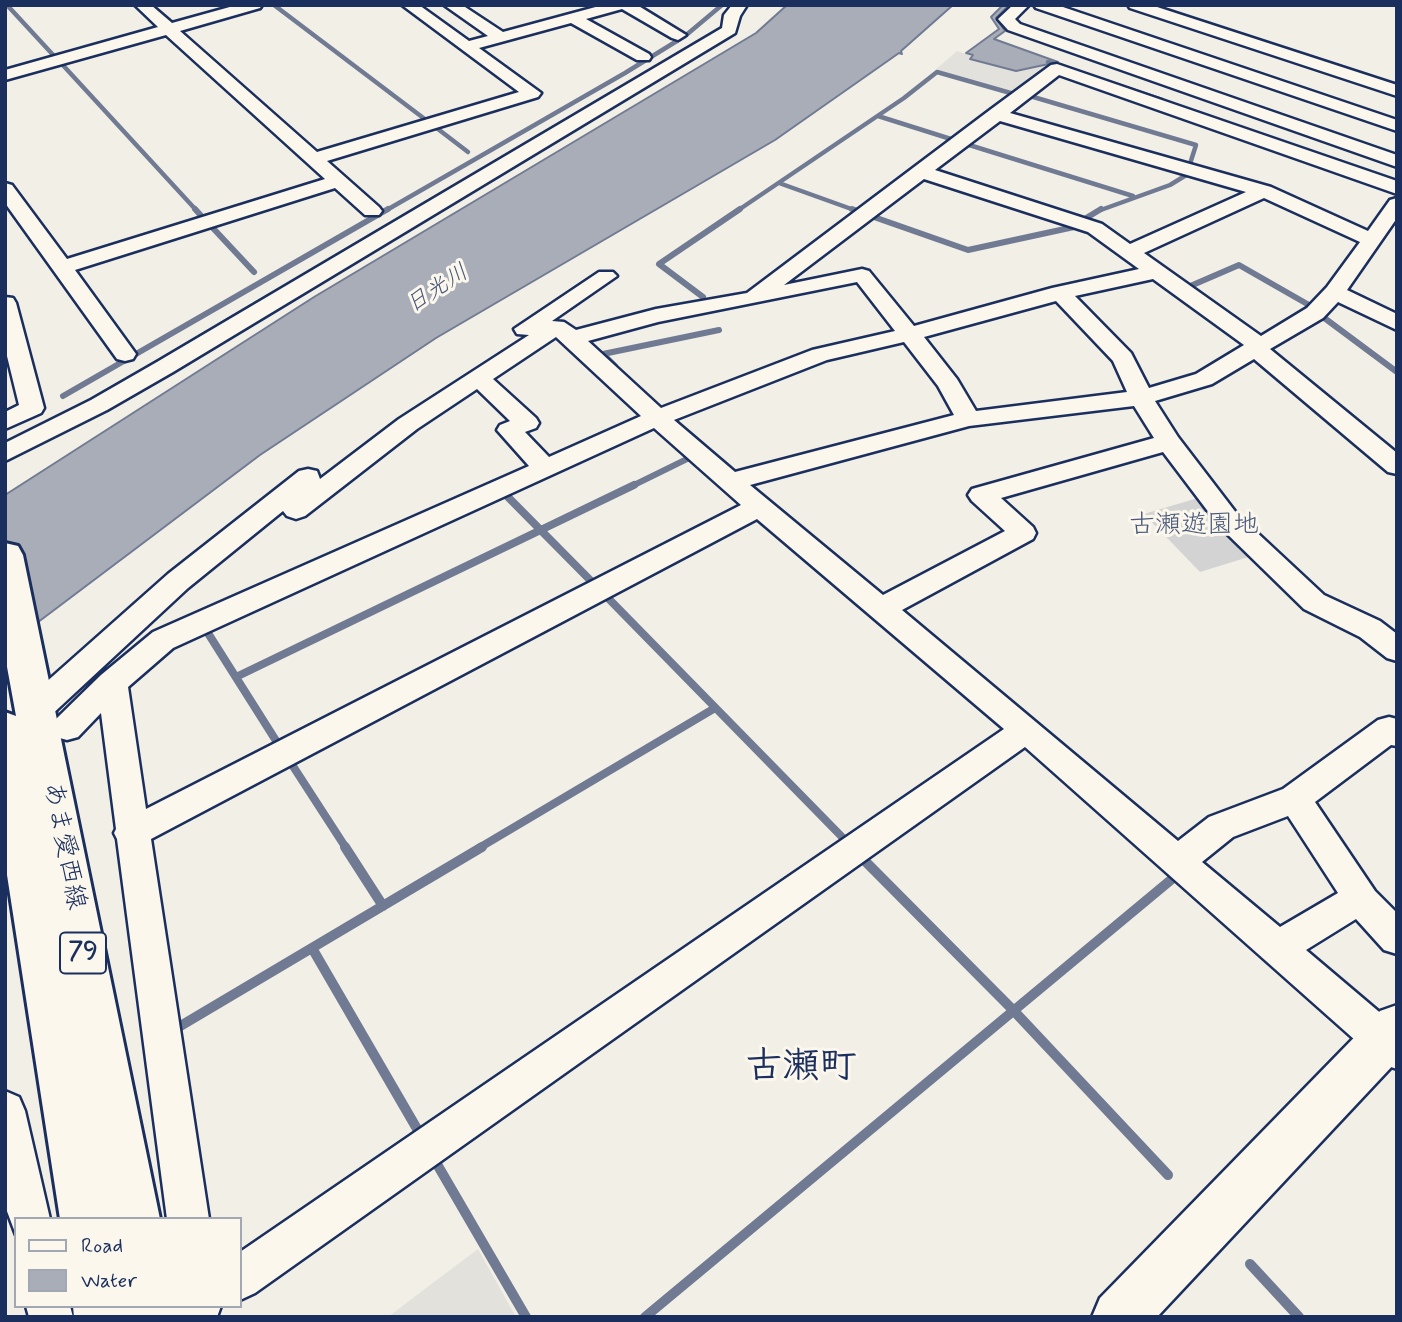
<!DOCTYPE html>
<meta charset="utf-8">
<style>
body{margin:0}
#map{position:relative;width:1402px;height:1322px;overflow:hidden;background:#f2efe6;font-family:Mynerve,sans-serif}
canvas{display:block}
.frame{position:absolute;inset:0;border:7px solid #1b2f5e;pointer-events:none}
.legend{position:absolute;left:14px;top:1217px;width:228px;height:91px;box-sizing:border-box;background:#fbf7ec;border:2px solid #a1a7b3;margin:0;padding:9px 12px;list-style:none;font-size:21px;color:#1b2f5e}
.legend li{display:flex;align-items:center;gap:14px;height:35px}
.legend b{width:35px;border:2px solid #a1a7b3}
</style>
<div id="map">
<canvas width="1402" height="1322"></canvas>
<div class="frame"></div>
<ul class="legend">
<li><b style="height:9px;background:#fbf7ec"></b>Road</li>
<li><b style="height:19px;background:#a9adb7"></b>Water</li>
</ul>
</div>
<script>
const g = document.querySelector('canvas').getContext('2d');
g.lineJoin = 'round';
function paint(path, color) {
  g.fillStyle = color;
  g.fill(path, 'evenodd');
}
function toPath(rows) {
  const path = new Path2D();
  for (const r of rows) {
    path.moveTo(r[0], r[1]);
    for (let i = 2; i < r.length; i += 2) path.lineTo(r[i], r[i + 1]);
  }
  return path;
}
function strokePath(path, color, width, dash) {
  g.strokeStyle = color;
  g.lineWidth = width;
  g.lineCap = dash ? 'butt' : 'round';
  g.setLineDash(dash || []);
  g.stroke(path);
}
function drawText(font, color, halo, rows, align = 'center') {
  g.font = font + ' Mynerve,"Klee One",sans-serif';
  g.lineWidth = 6;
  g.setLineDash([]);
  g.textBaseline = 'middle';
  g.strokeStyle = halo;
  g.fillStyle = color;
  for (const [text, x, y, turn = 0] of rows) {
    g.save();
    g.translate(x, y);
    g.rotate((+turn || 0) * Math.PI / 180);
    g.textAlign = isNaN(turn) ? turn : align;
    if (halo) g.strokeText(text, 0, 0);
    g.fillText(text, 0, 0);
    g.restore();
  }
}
paint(toPath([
 [957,51,1015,71,1019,68,1055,64,1016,93,935,70],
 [478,1249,516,1317,388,1317,430,1285]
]), '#e2e1dc');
paint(toPath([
 [1198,498,1258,554,1200,572,1144,514]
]), '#d2d3d2');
const water = toPath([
 [787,5,953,5,901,51,902,54,899,53,775,140,436,338,260,455,5,647,5,495,314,297,756,33,787,5],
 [1003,5,1009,5,996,18,1005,31,994,39,1058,62,1016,71,970,59,973,55,966,53,999,29,991,17,1003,5]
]);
paint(water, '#a9adb7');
strokePath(water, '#707b93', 2);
strokePath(toPath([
 [7,5,55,57],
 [274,5,426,120],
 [60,62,197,211],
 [1048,62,1162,100],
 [1030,96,1196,145,1189,167],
 [878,116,954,140],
 [434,126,468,152],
 [966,144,1133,196],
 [779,183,857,211],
 [385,211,625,73,685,36,722,5],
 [737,211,904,98,937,72,1014,94],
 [1098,211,1170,185,1188,174]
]), '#707b93', 4.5);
strokePath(toPath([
 [195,209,204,219],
 [852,209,860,212],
 [871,216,968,250,1074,227],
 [1083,220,1101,209],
 [211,226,254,272],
 [1188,287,1239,265,1309,305],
 [703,297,659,264,740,209],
 [1323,317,1397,372],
 [615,366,603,354,719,330],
 [63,396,388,209],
 [630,487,689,458]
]), '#707b93', 6);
strokePath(toPath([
 [503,492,593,583],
 [605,595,846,841],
 [206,630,280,747],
 [236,677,634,485],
 [289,760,346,848],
 [479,848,715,708]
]), '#707b93', 8);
strokePath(toPath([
 [345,847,383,906],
 [865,861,1014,1011,1168,1175],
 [312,948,420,1134],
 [177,1028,482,847],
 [434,1159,526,1317],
 [1250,1264,1299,1317],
 [645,1317,1172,879]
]), '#707b93', 10);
const minor = toPath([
 [135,5,151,5,172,23,237,5,262,5,260,8,180,31,317,152,519,92,402,5,419,5,469,41,488,36,444,5,462,5,503,32,603,5,637,5,686,35,678,40,672,38,622,9,586,19,649,54,651,57,649,60,637,60,571,23,479,48,541,93,538,97,327,161,379,207,382,211,379,215,365,215,335,188,75,270,136,354,133,359,125,361,117,359,5,203,5,183,12,185,67,259,325,179,166,35,5,80,5,70,158,27,135,5],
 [732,5,747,5,740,16,735,33,173,372,107,410,5,461,5,443,91,400,157,362,722,28,724,15,732,5],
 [1013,5,1029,5,1015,19,1020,24,1397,155,1397,167,1008,30,998,19,1013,5],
 [1034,5,1057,5,1397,120,1397,131,1036,8,1034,5],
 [1128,5,1151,5,1397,85,1397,96,1130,8,1128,5],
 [1057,64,1397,181,1397,194,1059,75,1010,113,1271,187,1368,231,1390,200,1397,198,1397,218,1347,290,1397,314,1397,330,1338,302,1323,318,1270,349,1397,453,1397,474,1388,472,1254,359,1212,384,1155,401,1178,437,1237,514,1324,595,1380,621,1397,634,1397,661,1387,658,1360,637,1304,609,1219,526,1163,452,1001,498,1033,527,1036,533,1033,539,902,610,1178,841,1209,817,1283,789,1378,720,1389,717,1397,719,1397,746,1391,745,1315,802,1375,891,1397,913,1397,954,1384,950,1356,919,1306,950,1397,1027,1397,1069,1382,1064,1025,747,255,1293,240,1300,240,1252,1004,729,757,519,151,839,209,1219,167,1219,117,839,114,833,116,829,101,713,78,737,67,740,56,737,51,728,56,719,101,675,153,632,529,466,497,430,500,425,510,421,477,389,417,429,305,516,296,519,287,516,283,511,188,588,48,718,37,721,26,718,22,709,26,700,168,574,299,471,308,469,317,471,320,479,399,419,529,335,517,334,514,329,599,272,613,272,617,276,552,321,564,322,576,330,656,309,747,293,990,110,1051,65,1057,64],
 [1000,121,1246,192,1130,244,1102,224,935,170,1000,121],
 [924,179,1088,232,1139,269,1052,288,914,326,869,271,862,269,784,285,924,179],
 [1264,198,1360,242,1327,287,1307,308,1261,336,1144,253,1264,198],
 [1153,279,1244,345,1196,374,1149,388,1131,353,1075,296,1153,279],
 [857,282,895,331,812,350,661,408,588,341,658,322,857,282],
 [1056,301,1113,361,1127,392,976,411,957,379,924,337,1056,301],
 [556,337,641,416,549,457,525,432,536,428,539,423,536,418,493,379,556,337],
 [904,342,938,386,954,415,735,472,674,420,827,360,904,342],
 [1134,406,1154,438,972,489,968,495,972,501,1005,531,883,595,750,485,969,426,1134,406],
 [654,428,741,505,146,809,128,687,173,648,654,428],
 [1288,816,1338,893,1280,927,1202,862,1233,837,1288,816],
 [5,297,13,298,16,303,44,408,41,413,5,429,5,412,19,405,5,348,5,297],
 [5,1091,19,1097,25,1111,50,1219,16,1219,16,1235,5,1206,5,1091],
 [26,1306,70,1306,73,1317,29,1317,26,1306],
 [166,1306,221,1306,217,1317,162,1317,166,1306]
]);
const tertiary = toPath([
 [1397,1005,1397,1061,1157,1317,1092,1317,1100,1298,1380,1011,1397,1005]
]);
const primary = toPath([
 [5,543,18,546,23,555,160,1219,60,1219,5,862,5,712,16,716,5,656,5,543],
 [73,1306,179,1306,181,1317,74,1317,73,1306]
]);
strokePath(minor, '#1b2f5e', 5);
strokePath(tertiary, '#1b2f5e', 5);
strokePath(primary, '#1b2f5e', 6);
paint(minor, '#fbf7ec');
paint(tertiary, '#fbf7ec');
paint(primary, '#fbf7ec');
drawText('italic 23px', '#465579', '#fbf7ec', [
 ["日光川",438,290,-33]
]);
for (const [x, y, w] of [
 [83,953,46]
]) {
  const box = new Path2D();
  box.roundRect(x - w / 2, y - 20.5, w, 41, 5);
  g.fillStyle = '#fbf7ec';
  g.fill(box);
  strokePath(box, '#1b2f5e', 2);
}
drawText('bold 24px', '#1b2f5e', null, [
 ["79",83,953]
]);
drawText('26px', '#49587b', '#fbf7ec', [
 ["古瀬遊園地",1194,527]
]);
drawText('26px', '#1b2f5e', '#fbf7ec', [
 ["あま愛西線",63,846,79]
]);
drawText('bold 37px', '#1b2f5e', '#fbf7ec', [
 ["古瀬町",801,1069]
]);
</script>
